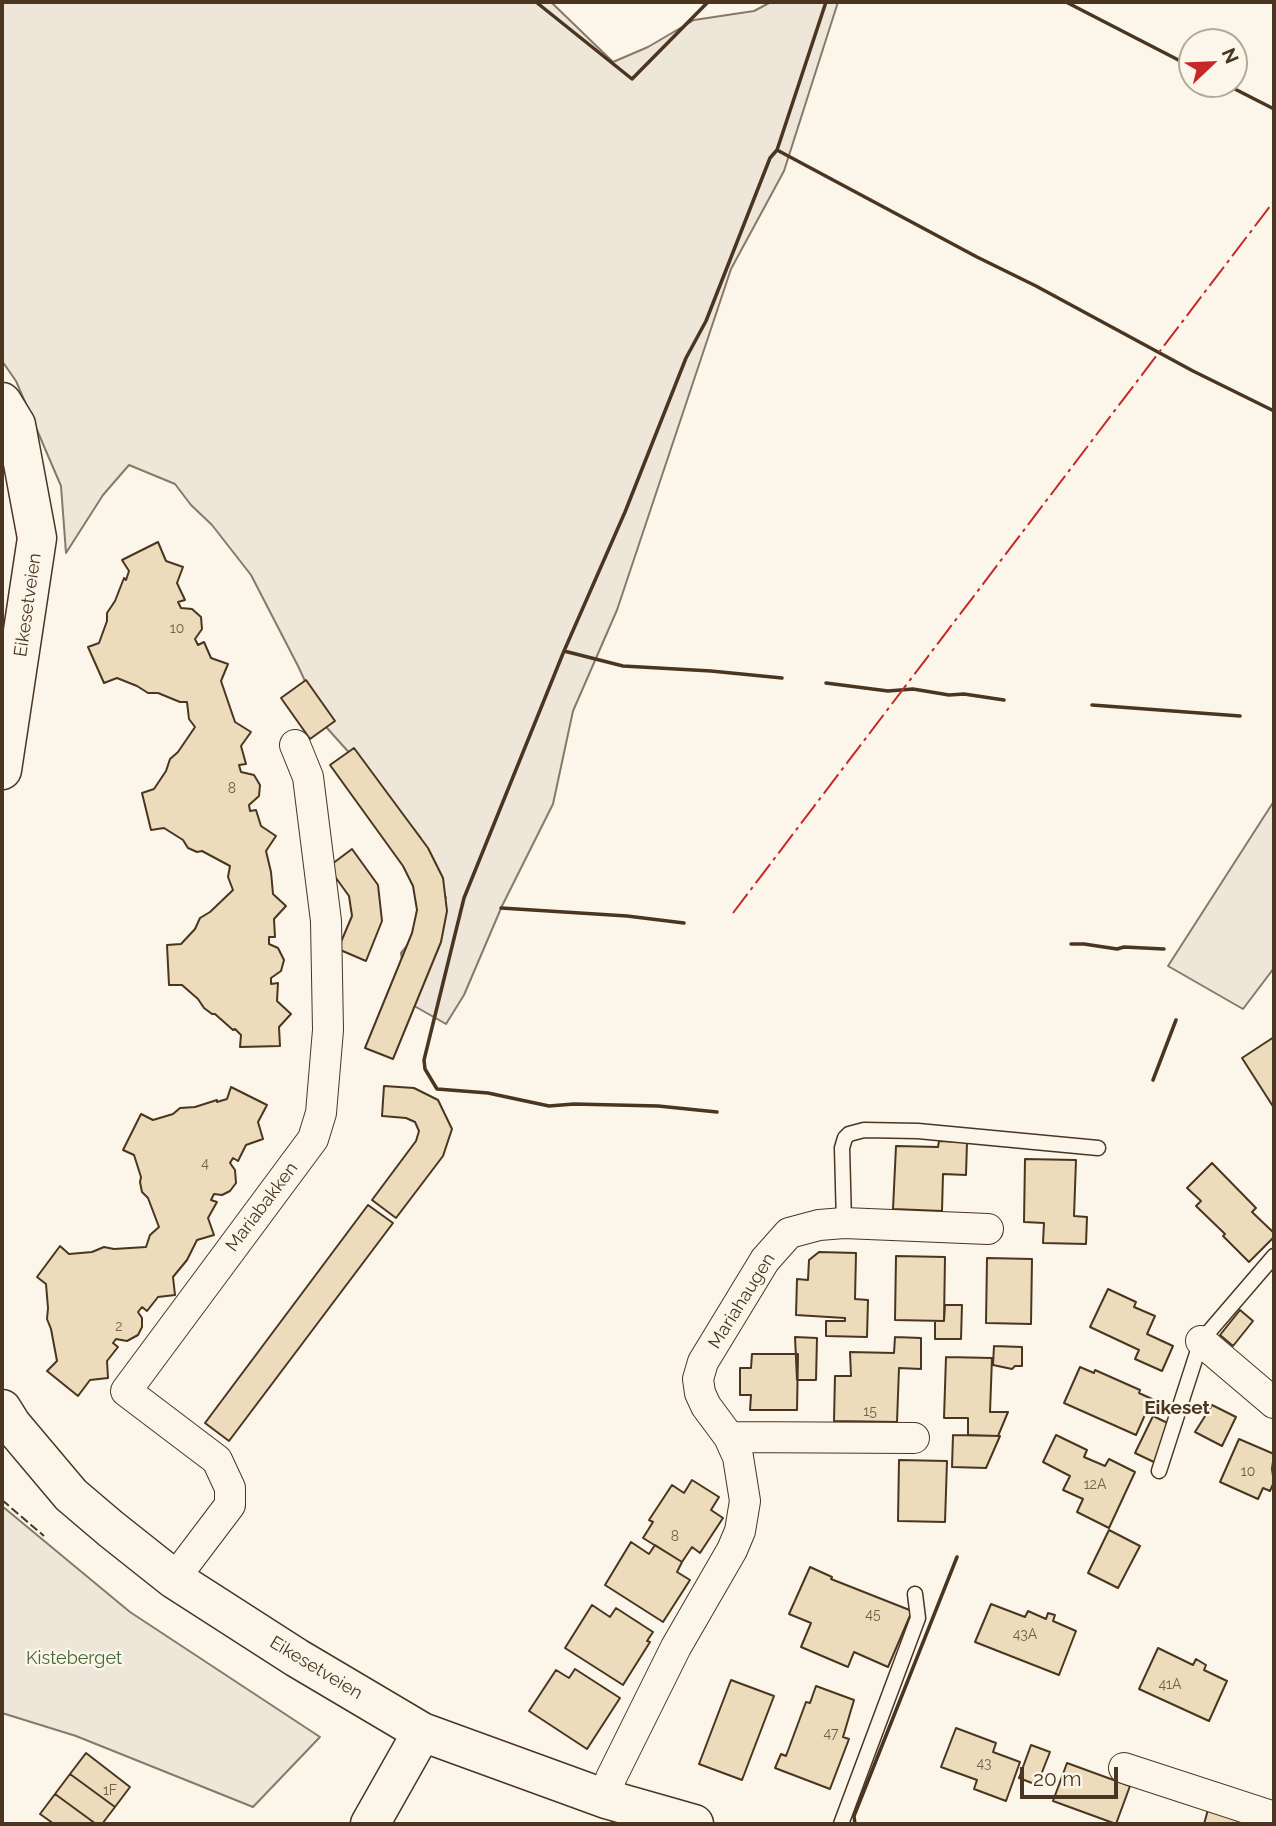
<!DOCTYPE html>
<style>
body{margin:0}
#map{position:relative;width:1276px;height:1826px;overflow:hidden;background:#fbf6e9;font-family:Raleway,sans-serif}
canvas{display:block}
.frame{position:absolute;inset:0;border:4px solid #4a3520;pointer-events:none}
.north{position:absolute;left:1178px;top:28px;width:70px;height:70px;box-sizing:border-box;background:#fbf6e9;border:2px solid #b4a999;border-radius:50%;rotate:67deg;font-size:19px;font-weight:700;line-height:28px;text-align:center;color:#4a3520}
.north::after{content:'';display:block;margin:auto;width:24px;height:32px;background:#c62828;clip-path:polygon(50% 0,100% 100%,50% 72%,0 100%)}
.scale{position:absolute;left:1020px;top:1767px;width:98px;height:32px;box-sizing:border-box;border:4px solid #4a3520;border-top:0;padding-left:9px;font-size:21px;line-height:24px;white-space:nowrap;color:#4a3520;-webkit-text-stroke:5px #fbf6e9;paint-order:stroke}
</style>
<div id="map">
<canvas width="1276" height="1826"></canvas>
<div class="frame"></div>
<div class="north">N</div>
<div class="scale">20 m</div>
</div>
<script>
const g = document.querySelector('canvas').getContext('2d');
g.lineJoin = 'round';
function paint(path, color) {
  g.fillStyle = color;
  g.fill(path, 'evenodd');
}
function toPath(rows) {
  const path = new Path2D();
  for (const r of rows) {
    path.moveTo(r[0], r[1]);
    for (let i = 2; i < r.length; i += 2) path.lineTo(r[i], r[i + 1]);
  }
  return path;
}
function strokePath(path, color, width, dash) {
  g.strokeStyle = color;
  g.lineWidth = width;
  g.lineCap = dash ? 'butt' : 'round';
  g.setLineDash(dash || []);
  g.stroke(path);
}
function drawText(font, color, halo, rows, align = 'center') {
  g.font = font + ' Raleway,sans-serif';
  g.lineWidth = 5;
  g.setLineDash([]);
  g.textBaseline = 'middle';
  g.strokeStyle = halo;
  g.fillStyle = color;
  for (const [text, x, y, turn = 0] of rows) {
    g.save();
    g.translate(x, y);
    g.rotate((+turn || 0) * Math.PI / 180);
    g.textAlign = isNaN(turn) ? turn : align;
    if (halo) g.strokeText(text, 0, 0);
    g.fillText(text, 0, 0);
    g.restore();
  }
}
const green = toPath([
 [2,2,551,2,613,62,648,47,694,20,754,11,771,2,838,2,784,171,731,269,617,610,573,711,553,804,502,906,464,995,446,1024,409,1003,401,953,446,898,420,837,379,786,327,728,298,666,251,575,212,525,191,505,175,484,129,465,103,495,66,553,61,486,16,381,2,361,2,2],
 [1274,801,1274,968,1243,1009,1168,966,1274,801],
 [2,1506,130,1612,320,1737,253,1807,76,1736,2,1713,2,1506]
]);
paint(green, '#ede6d9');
strokePath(green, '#887966', 2);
const building = toPath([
 [158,542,166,561,183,567,177,583,185,600,178,602,181,608,192,609,201,617,202,629,195,639,198,645,204,642,211,658,228,664,221,681,235,722,251,732,241,746,246,764,239,765,241,772,254,775,260,785,259,796,249,805,250,811,256,810,261,826,276,836,266,851,271,872,273,894,286,906,274,919,275,937,269,937,269,944,278,948,284,960,281,971,271,978,271,984,278,983,277,1001,291,1014,279,1027,280,1046,240,1047,241,1035,235,1029,233,1030,215,1014,212,1014,204,1008,198,999,182,985,169,985,167,945,181,944,195,929,200,918,210,912,233,890,228,877,230,866,202,851,197,852,188,848,183,840,164,828,151,830,142,793,154,789,166,771,170,759,178,752,195,727,189,719,187,702,180,702,158,693,148,693,137,686,117,678,104,683,88,647,99,643,107,621,107,613,115,601,124,578,126,580,129,571,122,560,158,542],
 [306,680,335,721,310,739,281,698,306,680],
 [354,748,428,848,443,878,447,911,441,942,393,1059,365,1048,412,933,417,910,413,886,403,866,330,765,354,748],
 [352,849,378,885,382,921,366,961,338,949,352,916,349,896,328,867,352,849],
 [1274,1037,1274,1108,1242,1058,1274,1037],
 [384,1086,414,1088,438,1100,452,1129,443,1156,396,1218,372,1200,416,1141,419,1131,415,1122,406,1118,382,1116,384,1086],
 [231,1087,267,1105,258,1122,263,1139,246,1145,238,1161,233,1158,230,1163,235,1170,236,1183,230,1191,222,1195,214,1194,211,1200,217,1202,208,1218,214,1235,197,1240,187,1260,173,1277,175,1295,158,1297,147,1311,142,1307,138,1312,142,1318,142,1327,138,1335,127,1341,116,1339,113,1343,118,1347,107,1361,108,1378,90,1380,78,1396,47,1371,57,1361,51,1329,47,1319,48,1308,46,1284,37,1277,60,1246,69,1254,92,1252,104,1247,114,1249,146,1247,150,1235,159,1227,148,1198,142,1192,140,1182,141,1177,134,1155,123,1150,141,1114,153,1120,173,1114,180,1108,195,1107,217,1100,217,1102,227,1099,231,1087],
 [939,1141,967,1142,966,1175,943,1174,942,1211,893,1209,896,1146,938,1147,939,1141],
 [1025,1159,1076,1160,1074,1216,1087,1217,1086,1244,1043,1243,1044,1223,1024,1222,1025,1159],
 [1212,1163,1256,1208,1252,1212,1274,1233,1274,1237,1249,1262,1223,1236,1225,1234,1196,1206,1201,1201,1187,1188,1212,1163],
 [368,1205,393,1223,229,1441,205,1423,368,1205],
 [819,1252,856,1253,855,1299,868,1300,867,1337,826,1336,826,1321,845,1321,845,1318,796,1315,797,1279,808,1280,809,1260,819,1252],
 [896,1256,945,1257,944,1321,895,1320,896,1256],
 [987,1258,1032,1259,1031,1324,986,1323,987,1258],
 [1108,1289,1136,1302,1134,1307,1155,1316,1147,1334,1173,1346,1162,1371,1135,1359,1139,1350,1090,1327,1108,1289],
 [945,1305,962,1305,961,1339,935,1339,935,1321,944,1321,945,1305],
 [1240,1310,1253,1321,1233,1346,1220,1335,1240,1310],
 [795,1337,817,1338,816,1380,797,1380,795,1337],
 [895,1337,921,1338,921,1369,899,1368,897,1422,834,1421,835,1376,851,1376,850,1352,894,1353,895,1337],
 [994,1346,1022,1347,1022,1366,1015,1366,1012,1369,993,1365,994,1346],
 [752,1354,798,1354,797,1410,750,1410,751,1395,740,1395,740,1368,751,1368,752,1354],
 [946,1357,992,1358,990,1412,1008,1412,998,1436,968,1435,968,1418,944,1418,946,1357],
 [1080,1367,1094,1373,1095,1370,1140,1390,1139,1393,1152,1399,1136,1435,1064,1403,1080,1367],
 [1212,1405,1236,1417,1222,1446,1195,1432,1212,1405],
 [1153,1416,1174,1426,1156,1463,1135,1453,1153,1416],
 [953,1435,1000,1436,986,1468,952,1467,953,1435],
 [1056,1435,1087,1450,1084,1457,1105,1466,1109,1459,1135,1472,1109,1528,1077,1512,1083,1499,1063,1490,1070,1476,1043,1462,1056,1435],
 [1239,1439,1274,1454,1272,1469,1274,1482,1270,1491,1263,1488,1258,1499,1220,1482,1239,1439],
 [899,1460,947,1461,945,1522,898,1521,899,1460],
 [692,1480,719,1497,711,1510,723,1518,700,1553,692,1547,682,1562,643,1538,653,1522,649,1520,672,1485,684,1493,692,1480],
 [1109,1530,1140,1546,1118,1588,1088,1573,1109,1530],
 [631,1542,649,1554,655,1545,682,1562,677,1572,690,1580,663,1622,605,1585,631,1542],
 [810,1567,832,1577,831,1579,912,1611,888,1667,854,1652,848,1667,801,1647,811,1623,789,1614,810,1567],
 [991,1604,1025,1617,1028,1611,1046,1619,1048,1613,1055,1615,1053,1621,1076,1631,1059,1675,975,1642,991,1604],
 [592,1605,610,1617,616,1608,653,1632,647,1641,650,1642,623,1685,565,1648,592,1605],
 [1158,1648,1193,1665,1196,1659,1206,1665,1204,1670,1227,1681,1209,1721,1139,1689,1158,1648],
 [575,1669,620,1698,587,1749,529,1711,556,1670,569,1678,575,1669],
 [731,1680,774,1696,742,1780,699,1764,731,1680],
 [816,1686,854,1700,843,1737,849,1739,830,1789,775,1768,781,1754,786,1756,806,1702,810,1703,816,1686],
 [956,1728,996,1743,993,1752,1020,1762,1006,1801,974,1789,977,1780,941,1767,956,1728],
 [1031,1745,1050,1752,1037,1785,1019,1778,1031,1745],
 [86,1753,130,1787,115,1807,70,1774,86,1753],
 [1067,1763,1130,1786,1116,1824,1053,1801,1067,1763],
 [70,1774,115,1807,102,1824,96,1824,55,1794,70,1774],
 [55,1794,96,1824,54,1824,40,1814,55,1794],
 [1209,1806,1246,1814,1243,1824,1204,1824,1209,1806]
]);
paint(building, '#ecdcbc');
strokePath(building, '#4a3520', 2);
const lane = toPath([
 [844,1223,842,1148,845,1138,849,1134,864,1130,918,1131,1098,1148],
 [1159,1471,1201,1341,1274,1256],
 [841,1824,918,1618,915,1594]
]);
const street = toPath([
 [1201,1341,1274,1403],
 [729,1437,914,1438],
 [174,1579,230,1505,230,1488,217,1460,126,1391,313,1139,321,1113,328,1030,326,921,308,777,295,745],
 [1124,1768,1274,1817],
 [606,1799,611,1778,676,1647,732,1550,740,1531,745,1501,738,1457,729,1437,706,1406,700,1393,698,1379,703,1362,765,1260,789,1233,819,1225,844,1223,988,1229]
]);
const secondary = toPath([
 [2,402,16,425,37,538,2,770],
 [2,1409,12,1425,71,1495,111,1529,174,1579,297,1658,422,1732,606,1799,694,1824],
 [370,1824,422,1732]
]);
strokePath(lane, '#4a3520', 17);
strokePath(street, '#4a3520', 32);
strokePath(secondary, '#4a3520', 41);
strokePath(lane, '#fbf6e9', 14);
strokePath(street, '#fbf6e9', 30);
strokePath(secondary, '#fbf6e9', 38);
strokePath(toPath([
 [2,1500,44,1536]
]), '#4a3520', 2, [9, 3.5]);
strokePath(toPath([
 [536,2,632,79,708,2],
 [1066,2,1192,67],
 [1225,84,1274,109],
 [777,150,977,257,1036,286,1193,371,1274,411],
 [564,651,623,666,711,671,782,678],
 [826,683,888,691,913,689,949,695,964,694,1004,700],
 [1092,705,1240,716],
 [501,908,627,916,684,923],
 [1071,944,1084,944,1117,949,1124,947,1164,949],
 [1153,1080,1176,1020],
 [717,1112,658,1106,574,1104,549,1106,488,1093,437,1089,425,1069,424,1060,464,898,564,651,625,512,686,358,706,321,770,158,777,150,826,2],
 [855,1824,854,1816,957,1557]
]), '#4a3520', 3.5);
strokePath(toPath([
 [733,913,1274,201]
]), '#c62828', 2, [24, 5, 3.5, 5]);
drawText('14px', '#725f47', null, [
 ["10",177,629],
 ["8",232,789],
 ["4",205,1164],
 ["2",119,1327],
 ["15",870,1412],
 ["10",1248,1472],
 ["12A",1095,1485],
 ["8",675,1537],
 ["45",873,1615],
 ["43A",1025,1635],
 ["41A",1170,1685],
 ["47",831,1734],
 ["43",984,1764],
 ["1F",110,1791]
]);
drawText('18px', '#4a3520', '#fbf6e9', [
 ["Eikesetveien",28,605,-82],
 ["Mariabakken",262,1207,-53],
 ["Mariahaugen",742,1301,-58],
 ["Eikesetveien",316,1668,31]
]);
drawText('18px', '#436837', '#fbf6e9', [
 ["Kisteberget",74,1659]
]);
drawText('bold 19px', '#4a3520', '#fbf6e9', [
 ["Eikeset",1177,1408]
]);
</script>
